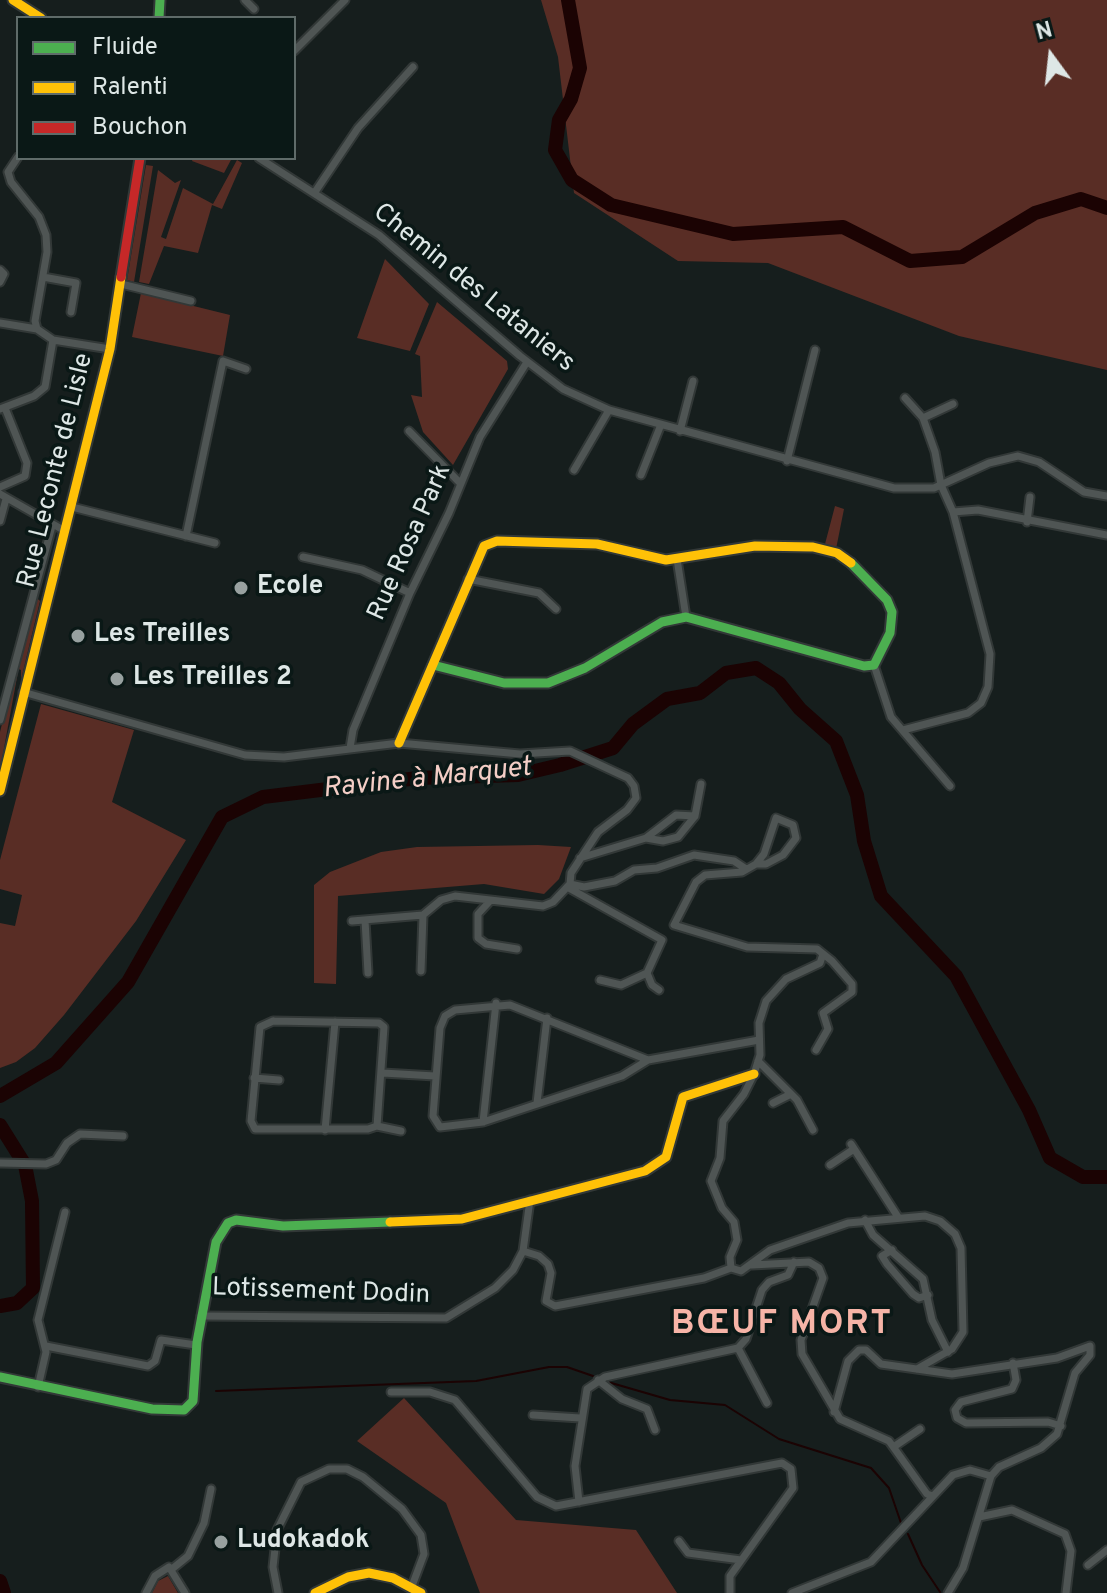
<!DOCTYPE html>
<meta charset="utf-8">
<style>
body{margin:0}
#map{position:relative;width:1107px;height:1593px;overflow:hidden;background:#161e1d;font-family:Overpass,sans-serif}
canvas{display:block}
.legend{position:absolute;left:16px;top:16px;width:280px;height:144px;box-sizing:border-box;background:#0a1816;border:2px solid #5f6b69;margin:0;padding:10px 14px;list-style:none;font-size:24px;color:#dee7e6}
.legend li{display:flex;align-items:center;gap:16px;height:40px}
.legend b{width:40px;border:2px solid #5f6b69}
.north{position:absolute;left:1011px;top:16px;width:80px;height:80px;-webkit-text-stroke:6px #0a1816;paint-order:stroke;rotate:345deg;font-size:22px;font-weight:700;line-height:32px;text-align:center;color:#dee7e6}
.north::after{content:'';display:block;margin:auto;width:28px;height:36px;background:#dee7e6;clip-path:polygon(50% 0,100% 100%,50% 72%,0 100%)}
</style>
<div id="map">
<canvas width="1107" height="1593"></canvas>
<ul class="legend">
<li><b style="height:10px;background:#4caf50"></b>Fluide</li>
<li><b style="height:10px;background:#ffc107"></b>Ralenti</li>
<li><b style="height:10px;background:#c62828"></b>Bouchon</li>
</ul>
<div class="north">N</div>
</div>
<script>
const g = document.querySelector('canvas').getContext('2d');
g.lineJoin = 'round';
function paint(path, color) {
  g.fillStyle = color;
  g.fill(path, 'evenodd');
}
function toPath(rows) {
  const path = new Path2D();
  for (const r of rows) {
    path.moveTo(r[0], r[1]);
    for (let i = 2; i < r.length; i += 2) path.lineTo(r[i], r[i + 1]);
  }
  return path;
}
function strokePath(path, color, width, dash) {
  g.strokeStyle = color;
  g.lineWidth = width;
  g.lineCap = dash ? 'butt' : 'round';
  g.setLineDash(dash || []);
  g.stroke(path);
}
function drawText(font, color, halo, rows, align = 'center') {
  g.font = font + ' Overpass,sans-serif';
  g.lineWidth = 7;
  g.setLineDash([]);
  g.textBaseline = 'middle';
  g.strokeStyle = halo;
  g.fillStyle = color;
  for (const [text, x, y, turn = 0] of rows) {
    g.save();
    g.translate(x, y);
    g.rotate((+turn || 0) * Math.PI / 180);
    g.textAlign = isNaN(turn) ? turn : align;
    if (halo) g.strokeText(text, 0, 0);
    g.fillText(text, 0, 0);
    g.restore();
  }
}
paint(toPath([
 [541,0,1107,0,1107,370,959,336,768,263,678,261,574,193,558,57],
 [193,158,232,158,224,173,192,161],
 [237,160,242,163,222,209,212,205,198,253,164,246,149,284,139,282,158,170,175,183,181,180,161,237,166,239,183,188,213,204],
 [146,165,153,166,134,282,127,280],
 [385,259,429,304,410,351,357,338],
 [141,293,230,315,223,356,132,337],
 [437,302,507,361,508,369,453,465,423,432,411,395,422,397,420,356,415,354],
 [835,506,844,509,836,549,825,544],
 [41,573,37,598,40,601,21,680,21,670,16,668],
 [15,671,18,672,0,770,0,732],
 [41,704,134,730,112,802,186,840,136,921,64,1015,35,1048,16,1062,0,1068,0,923,15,926,22,895,0,889,0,860],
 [538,845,571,847,559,879,544,894,484,884,338,896,336,984,314,983,314,885,330,872,381,852,417,847],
 [404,1398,516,1520,636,1530,677,1593,480,1593,446,1503,357,1441],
 [168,1576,178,1593,152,1593,158,1581]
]), '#592d25');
strokePath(toPath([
 [608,1382,670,1400,725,1405,779,1439,871,1468,889,1488,901,1523],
 [216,1391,476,1381,549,1367,567,1367,593,1376],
 [908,1534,922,1565,940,1592]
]), '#1b0303', 2);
strokePath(toPath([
 [568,0,580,68,571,99,559,120,555,150,572,180,611,205,733,234,843,227,910,261,962,257,1035,213,1081,199,1107,208],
 [0,1096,56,1063,128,982,222,817,263,797,418,778,518,775,560,765,613,748,633,724,667,699,700,693,726,673,756,668,779,683,800,709,836,741,857,795,864,841,881,896,956,976,1029,1110,1050,1158,1083,1177,1107,1177],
 [0,1125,25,1165,32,1201,33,1288,17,1303,0,1306],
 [0,1581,4,1593]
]), '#1b0303', 14);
const street = toPath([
 [245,0,254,9],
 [294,51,345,0],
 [18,157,8,172,11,182,39,217,46,235,47,252,35,321,37,329,53,340,110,349],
 [259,158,379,235,520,356,563,389,609,410,894,488,934,488,989,463,1018,456,1039,462,1084,492,1107,496],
 [315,192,358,128,413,67],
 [0,270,4,274,0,282],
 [43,277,76,283,71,312],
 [121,284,191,301],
 [0,323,37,329],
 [905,398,923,418,935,452,941,485,953,512,978,510,1107,535],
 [0,409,34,396,45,387,53,340],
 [923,418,953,404],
 [409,431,460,483],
 [680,431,693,381],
 [787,461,815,350],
 [574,470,609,410],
 [641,475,660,427],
 [0,487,25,476,27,463,5,408],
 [0,494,65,531],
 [72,507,215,543],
 [0,521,6,499],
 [1027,522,1030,497],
 [186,536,223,361,246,369],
 [303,557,362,570,410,593],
 [677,559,686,617],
 [468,579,539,593,556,609],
 [874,665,891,717,950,786],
 [23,692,245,755,284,757,399,743,520,754,570,751,628,778,634,786,636,798,627,810,598,832,571,873,570,884],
 [0,720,52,526],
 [903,730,968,713,981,703,988,687,990,654,953,512],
 [350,748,353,730,410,593,449,513,480,437,527,362],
 [646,838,676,815,695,816],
 [580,858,646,838,663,841,678,837,695,816,701,784],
 [756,864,766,864,783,855,796,838,793,825,776,818,764,854,756,864,742,872,705,875,696,882,674,925,747,947,817,949,832,961,852,984,852,992,823,1013,828,1029,816,1050],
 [570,884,584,887,615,881,634,870,657,868,694,855,734,861,746,869],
 [567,887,662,940,647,973,621,985,600,980],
 [490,901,478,914,478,938,486,944,517,949],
 [365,920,368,973],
 [352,921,423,915,441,900,455,896,543,906,553,902,570,884],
 [421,971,423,915],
 [647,973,652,985,659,990],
 [273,1021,379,1023,384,1027,377,1126,368,1129,255,1129,251,1121,260,1027,273,1021],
 [648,1060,510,1005,455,1010,445,1016,440,1028,433,1116,440,1127,483,1122,622,1076,648,1060,759,1040],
 [758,1061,797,1100,813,1130],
 [383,1073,435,1076],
 [254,1078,279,1080],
 [537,1103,547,1018],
 [773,1103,791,1094],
 [483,1122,496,1003],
 [377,1126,401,1131],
 [325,1130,335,1022],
 [851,1144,898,1217],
 [0,1163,46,1164,56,1160,67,1143,80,1134,123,1136],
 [830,1165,854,1149],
 [865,1220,873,1235,923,1279,932,1320,948,1352],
 [892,1250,882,1256,887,1264,913,1294,919,1298,928,1295],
 [523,1251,539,1256,548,1264,551,1273,546,1301,555,1306,704,1278,731,1268],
 [752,1265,809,1262,819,1268,823,1278,801,1340,802,1354,840,1419,889,1441,927,1494,933,1496],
 [731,1268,741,1271,770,1250,848,1223,925,1216,940,1221,955,1234,961,1248,963,1332,952,1349,917,1369],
 [731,1268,730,1257,737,1240,734,1222,722,1208,711,1181,720,1158,723,1121,744,1094,754,1074,760,1055,759,1023,766,1001,786,979,820,963,822,957],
 [201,1316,446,1318,495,1288,513,1270,523,1251,530,1200],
 [46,1346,148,1366,155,1361,161,1340,196,1345],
 [738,1348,767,1403],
 [1013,1363,1016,1380,1012,1389,961,1402,955,1410,957,1418,966,1423,1048,1422,1061,1426],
 [598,1380,622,1399,647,1409,655,1430],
 [38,1387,46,1352,38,1320,65,1212],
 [391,1392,430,1392,455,1400,537,1497,556,1506,782,1463,791,1469,793,1488,730,1576,730,1593],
 [834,1412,848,1361,859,1350,866,1350,881,1364,952,1374,1057,1358,1090,1346,1090,1355,1075,1373,1057,1434,1041,1448,999,1467,991,1476,963,1568,948,1593],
 [533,1415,580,1418],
 [895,1446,920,1429],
 [579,1502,575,1466,587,1389,605,1377,738,1348,746,1339,762,1290,769,1282,788,1275,794,1262],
 [979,1517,1012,1510,1065,1534,1071,1551,1066,1593],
 [679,1541,688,1553,741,1560],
 [1088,1565,1107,1550],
 [172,1569,188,1556,204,1523,211,1489],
 [146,1593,155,1576,169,1567,185,1593],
 [278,1593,273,1567,277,1530,301,1482,329,1469,347,1469,363,1477,402,1509,421,1535,424,1554,412,1586],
 [792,1593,871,1562,953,1475,970,1470,991,1476]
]);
const fast = toPath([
 [159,18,160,0],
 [433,665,504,683,548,683,585,668,662,622,686,617,864,666,874,665,890,633,892,612,887,600,851,563],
 [0,1377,152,1409,184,1410,193,1401,197,1342,216,1242,228,1223,236,1220,283,1226,390,1222]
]);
const slow = toPath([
 [13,0,41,18],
 [399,743,484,546,497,541,597,544,666,560,755,546,813,547,837,553,851,563],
 [0,791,110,349,121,277],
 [390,1222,462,1219,645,1171,666,1157,683,1097,754,1074],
 [315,1593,348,1577,369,1573,393,1578,421,1593]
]);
const jam = toPath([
 [121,277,140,158]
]);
strokePath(street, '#323837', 11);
strokePath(fast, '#323837', 13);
strokePath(slow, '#323837', 13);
strokePath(jam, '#323837', 13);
strokePath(street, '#4f5554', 7);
strokePath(fast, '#4caf50', 9);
strokePath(slow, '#ffc107', 9);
strokePath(jam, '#c62828', 9);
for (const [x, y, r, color] of [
 [241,588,8,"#98a1a0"],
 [78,636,8,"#98a1a0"],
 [117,679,8,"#98a1a0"],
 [221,1542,8,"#98a1a0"]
]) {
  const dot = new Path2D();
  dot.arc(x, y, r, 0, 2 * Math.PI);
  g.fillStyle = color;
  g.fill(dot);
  strokePath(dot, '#0a1816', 3);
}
drawText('26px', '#dee7e6', '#0a1816', [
 ["Chemin des Lataniers",473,289,39],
 ["Rue Leconte de Lisle",57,471,-76],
 ["Rue Rosa Park",411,543,-66],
 ["Lotissement Dodin",321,1293,2]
]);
drawText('bold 26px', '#dee7e6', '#0a1816', [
 ["Ecole",257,588],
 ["Les Treilles",94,636],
 ["Les Treilles 2",133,679],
 ["Ludokadok",237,1542]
], 'left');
drawText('italic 28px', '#f4cec6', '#0a1816', [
 ["Ravine à Marquet",427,780,-6]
]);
g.letterSpacing = '2px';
drawText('bold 34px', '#f6b4a7', '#0a1816', [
 ["BŒUF MORT",782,1326]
]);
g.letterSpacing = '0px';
</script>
